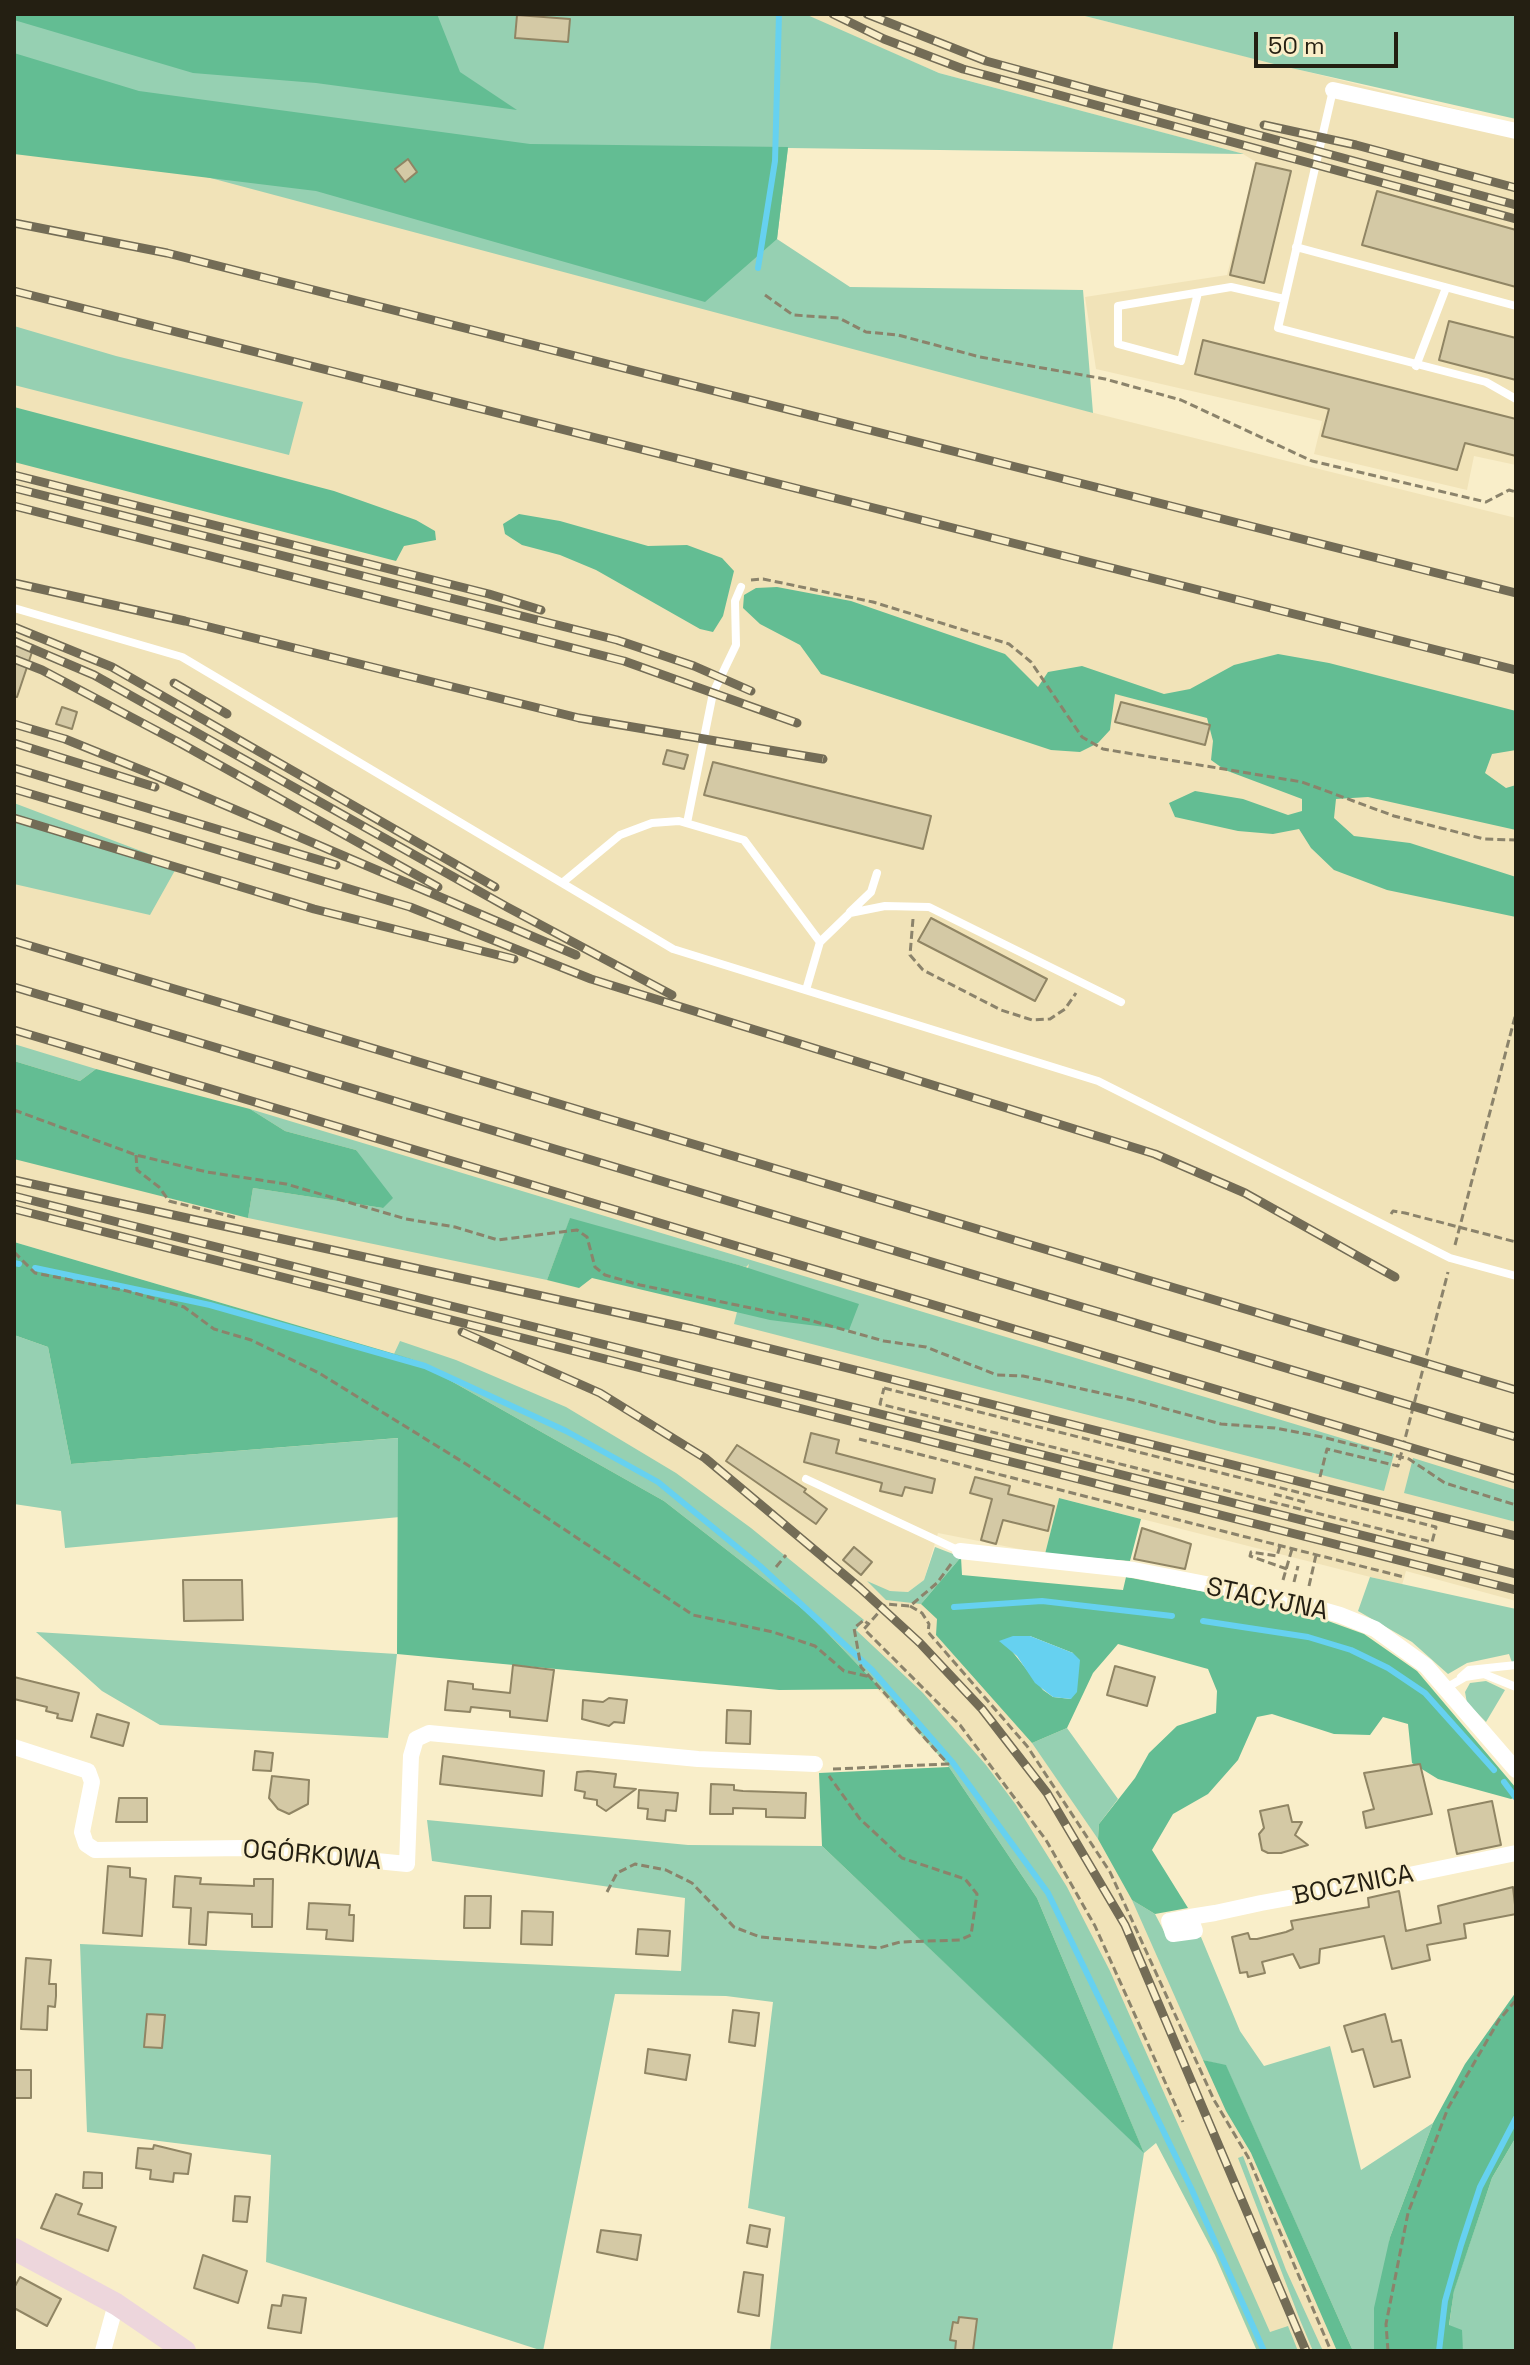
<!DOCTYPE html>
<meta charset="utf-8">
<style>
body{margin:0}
#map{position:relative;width:1530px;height:2365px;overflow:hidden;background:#f9eec9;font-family:"Space Grotesk",sans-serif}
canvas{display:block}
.frame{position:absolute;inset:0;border:16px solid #241f12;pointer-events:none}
.scale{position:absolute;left:1254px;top:32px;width:144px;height:36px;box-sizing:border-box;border:4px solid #241f12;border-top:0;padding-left:10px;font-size:24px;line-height:28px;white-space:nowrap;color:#241f12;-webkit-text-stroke:6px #f9eec9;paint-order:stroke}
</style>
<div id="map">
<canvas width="1530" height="2365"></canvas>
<div class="frame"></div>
<div class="scale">50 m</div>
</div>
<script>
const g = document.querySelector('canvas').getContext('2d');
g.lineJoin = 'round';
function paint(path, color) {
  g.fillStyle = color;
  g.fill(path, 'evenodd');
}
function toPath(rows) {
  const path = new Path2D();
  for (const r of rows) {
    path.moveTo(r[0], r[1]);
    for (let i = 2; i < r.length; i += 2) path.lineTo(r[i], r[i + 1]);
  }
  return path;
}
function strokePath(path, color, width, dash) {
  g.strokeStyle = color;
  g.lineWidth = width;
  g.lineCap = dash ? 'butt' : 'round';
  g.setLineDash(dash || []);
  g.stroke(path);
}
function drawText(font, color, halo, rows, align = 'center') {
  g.font = font + ' "Space Grotesk",sans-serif';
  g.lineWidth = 6;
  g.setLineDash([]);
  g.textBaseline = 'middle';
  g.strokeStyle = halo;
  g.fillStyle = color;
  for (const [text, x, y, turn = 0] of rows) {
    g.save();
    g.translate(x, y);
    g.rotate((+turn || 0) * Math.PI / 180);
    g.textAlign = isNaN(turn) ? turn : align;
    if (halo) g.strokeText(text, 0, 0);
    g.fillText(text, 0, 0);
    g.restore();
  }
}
paint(toPath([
 [1077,14,1516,124,1516,465,1474,456,1467,490,1314,454,1322,421,1096,369,1085,297,1227,275,1256,162,1243,154,939,73,804,15],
 [14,150,316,191,1098,414,1516,518,1516,1601,1406,1571,1402,1585,1059,1498,1045,1554,938,1533,924,1580,908,1592,890,1591,872,1585,889,1596,929,1603,984,1678,1044,1748,1126,1872,1346,2351,1257,2351,1215,2255,1037,1898,949,1767,808,1614,664,1501,412,1359,14,1242]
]), '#f1e3b8');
paint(toPath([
 [14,14,805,14,939,73,1244,154,788,148,777,239,850,287,1083,290,1093,413,203,176,14,153],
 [1077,14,1516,14,1516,119,1278,65],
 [14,326,116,356,303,402,289,455,14,385],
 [14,803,178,865,150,915,14,884],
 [14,1044,96,1069,80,1081,14,1061],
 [250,1109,1394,1454,1384,1491,734,1324,749,1264,746,1267,570,1219,547,1280,248,1218,253,1188,383,1208,356,1150,285,1131],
 [14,1335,48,1347,71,1464,399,1438,400,1517,65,1548,61,1511,14,1504],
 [400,1341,456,1360,566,1407,676,1473,751,1528,864,1620,856,1630,923,1693,986,1765,1016,1805,1067,1887,1110,1971,1270,2332,1288,2326,1298,2351,1257,2351,1215,2255,1156,2143,1144,2153,1112,2351,770,2351,785,2217,748,2208,773,2002,726,1996,615,1994,543,2351,266,2262,271,2155,87,2132,80,1944,681,1971,685,1898,432,1861,427,1820,688,1845,822,1846,1143,2151,1037,1898,949,1767,881,1689,809,1614,664,1501,412,1359,394,1354],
 [1413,1458,1516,1490,1516,1522,1404,1493],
 [935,1547,961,1557,921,1604,886,1600,867,1581,890,1591,908,1592,924,1580],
 [1370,1577,1516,1609,1516,1674,1509,1654,1467,1663,1448,1674,1412,1642,1358,1611],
 [36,1632,397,1654,388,1738,160,1725,102,1691],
 [1486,1681,1505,1690,1486,1722,1467,1703,1465,1692,1470,1683],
 [1067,1728,1118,1799,1099,1824,1098,1839,1032,1743],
 [1132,1900,1155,1914,1168,1939,1201,1937,1240,2031,1264,2066,1330,2046,1361,2170,1433,2123,1390,2237,1374,2351,1353,2351,1226,2066,1203,2060],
 [1516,2137,1516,2351,1463,2351,1461,2340,1449,2326,1454,2290,1492,2178],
 [1243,2156,1286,2270,1323,2351,1313,2351,1300,2320,1238,2158]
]), '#96d0b2');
paint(toPath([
 [14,14,437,14,460,72,517,110,316,83,193,73,14,20],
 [14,53,139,91,530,144,788,147,777,239,705,302,316,191,14,154],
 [14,407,334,491,416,520,435,531,436,540,404,546,396,561,14,462],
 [519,514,560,521,648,546,687,545,722,558,734,571,723,616,713,632,700,629,596,570,560,555,522,545,505,534,503,524],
 [777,587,851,601,1005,654,1038,687,1048,672,1082,666,1164,694,1190,689,1234,665,1278,654,1329,663,1516,711,1516,750,1492,754,1485,773,1506,788,1516,785,1516,830,1368,797,1336,799,1334,818,1354,836,1410,843,1516,877,1516,917,1387,890,1334,870,1311,848,1299,829,1273,834,1238,831,1175,817,1169,803,1195,791,1243,799,1288,815,1302,811,1302,799,1225,770,1211,760,1213,741,1207,718,1115,694,1110,730,1098,743,1080,752,1051,750,821,674,800,645,760,624,743,608,744,595,756,588],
 [14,1061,80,1081,96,1069,250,1109,285,1131,356,1150,393,1198,383,1208,253,1188,248,1218,14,1159],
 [570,1218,739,1265,859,1304,849,1330,770,1320,592,1278,579,1288,547,1280],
 [14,1242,412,1359,664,1501,809,1614,881,1689,779,1690,397,1654,398,1438,71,1464,48,1347,14,1335],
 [1059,1498,1141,1519,1130,1561,1045,1554],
 [961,1557,962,1575,1123,1590,1126,1577,1295,1609,1364,1634,1417,1671,1516,1788,1516,1797,1511,1799,1438,1779,1412,1763,1408,1724,1383,1717,1370,1735,1334,1734,1272,1714,1257,1717,1238,1760,1208,1794,1173,1814,1152,1850,1188,1908,1155,1914,1132,1900,1098,1839,1099,1824,1135,1778,1149,1753,1177,1726,1216,1713,1217,1691,1208,1669,1118,1644,1093,1673,1067,1728,1032,1743,936,1635,937,1619,921,1604],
 [1030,1636,1073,1653,1071,1699,1053,1697,1043,1690,1011,1650],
 [949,1767,1037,1898,1144,2153,822,1846,819,1773],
 [1516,1992,1516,2137,1492,2178,1454,2291,1449,2325,1462,2330,1463,2351,1374,2351,1374,2308,1390,2237,1433,2123,1465,2064],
 [1203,2060,1226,2065,1353,2351,1337,2351,1251,2153,1226,2111]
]), '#63bd93');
paint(toPath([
 [1013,1636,1030,1636,1073,1653,1080,1660,1077,1692,1071,1699,1053,1697,1035,1683,1017,1656,999,1641]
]), '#66d1f0');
strokePath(toPath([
 [758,268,775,161,779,14],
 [14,1263,19,1264],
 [35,1268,210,1305,425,1366,566,1431,658,1482,760,1566,872,1670,953,1763,1048,1893,1191,2188,1264,2351],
 [954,1607,1042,1601,1172,1616],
 [1203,1621,1308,1637,1351,1650,1388,1668,1425,1693,1494,1770],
 [1504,1782,1516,1798],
 [1439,2351,1445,2301,1461,2245,1480,2187,1516,2118]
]), '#66d1f0', 6);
const building = toPath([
 [517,15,570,19,568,42,515,38,517,15],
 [408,159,417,172,405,182,395,169,408,159],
 [1256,163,1291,171,1264,283,1230,275,1256,163],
 [1377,191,1516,230,1516,287,1362,245,1377,191],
 [1449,321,1516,338,1516,380,1439,360,1449,321],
 [1203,340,1516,419,1516,456,1465,443,1457,470,1322,436,1329,409,1195,374,1203,340],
 [14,639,34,646,17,697,14,697,14,639],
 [1121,702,1210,725,1205,745,1115,722,1121,702],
 [62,707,77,712,72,729,56,724,62,707],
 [667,750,688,755,684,769,663,764,667,750],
 [713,762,931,816,923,849,704,795,713,762],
 [931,918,1047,979,1035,1001,918,941,931,918],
 [811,1433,839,1440,836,1453,935,1479,932,1493,905,1487,902,1496,880,1491,882,1483,804,1462,811,1433],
 [737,1445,806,1489,804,1492,827,1509,816,1524,726,1461,737,1445],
 [975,1477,1010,1486,1008,1494,1054,1506,1048,1531,1003,1520,996,1544,981,1540,992,1499,970,1493,975,1477],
 [1142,1528,1191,1544,1185,1569,1134,1559,1142,1528],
 [854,1547,872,1562,861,1575,843,1560,854,1547],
 [183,1580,242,1580,243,1620,184,1621,183,1580],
 [513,1665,554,1670,547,1721,510,1717,510,1711,471,1707,470,1712,445,1710,448,1681,473,1684,473,1689,510,1693,513,1665],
 [1115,1666,1155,1677,1147,1706,1107,1695,1115,1666],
 [14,1677,79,1693,72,1721,57,1718,58,1714,46,1711,47,1707,14,1699,14,1677],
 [609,1698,627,1700,624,1723,614,1722,609,1726,582,1719,583,1700,603,1702,609,1698],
 [727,1710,751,1711,750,1744,726,1743,727,1710],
 [97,1714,129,1723,123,1746,91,1737,97,1714],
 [255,1751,273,1753,271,1771,253,1770,255,1751],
 [443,1756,544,1771,542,1796,440,1784,443,1756],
 [1420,1764,1432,1814,1366,1828,1363,1812,1374,1809,1364,1773,1420,1764],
 [588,1771,616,1774,614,1787,636,1789,606,1811,597,1805,597,1800,584,1798,585,1792,575,1790,577,1772,588,1771],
 [272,1776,309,1780,308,1804,289,1814,278,1809,269,1798,272,1776],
 [711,1784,734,1785,734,1790,743,1791,806,1793,805,1818,766,1817,766,1809,733,1808,733,1814,710,1814,711,1784],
 [639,1790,678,1793,676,1811,666,1810,665,1821,647,1819,648,1809,638,1808,639,1790],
 [119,1798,147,1798,147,1822,116,1822,119,1798],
 [1492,1801,1501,1845,1457,1854,1448,1810,1492,1801],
 [1288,1805,1292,1822,1302,1822,1295,1835,1308,1845,1281,1853,1268,1853,1262,1850,1259,1834,1264,1828,1260,1811,1288,1805],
 [108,1866,130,1868,130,1877,146,1879,142,1936,103,1933,108,1866],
 [175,1876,201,1878,200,1884,254,1886,254,1879,273,1879,272,1927,252,1927,252,1914,208,1912,206,1945,189,1944,191,1908,173,1907,175,1876],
 [1513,1887,1516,1914,1464,1924,1466,1938,1427,1945,1430,1960,1392,1969,1384,1936,1320,1949,1319,1963,1300,1968,1293,1954,1262,1962,1265,1973,1248,1977,1247,1972,1240,1973,1232,1937,1248,1933,1250,1939,1257,1939,1286,1932,1293,1929,1291,1921,1369,1907,1368,1898,1399,1891,1406,1931,1441,1923,1438,1906,1513,1887],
 [465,1896,491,1896,490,1928,464,1928,465,1896],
 [309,1903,350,1905,349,1915,354,1915,353,1941,326,1939,327,1930,307,1929,309,1903],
 [522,1911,553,1912,552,1945,521,1944,522,1911],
 [638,1929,670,1931,668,1956,636,1954,638,1929],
 [26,1958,51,1960,49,1984,56,1984,56,1996,55,2007,48,2006,47,2030,21,2029,26,1958],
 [733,2010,759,2013,755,2046,729,2042,733,2010],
 [147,2014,165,2015,162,2048,144,2047,147,2014],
 [1385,2014,1392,2042,1401,2040,1410,2077,1374,2087,1363,2049,1352,2052,1344,2026,1385,2014],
 [648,2049,690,2055,686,2080,645,2073,648,2049],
 [14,2070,31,2070,31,2098,14,2098,14,2070],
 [154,2145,191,2154,188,2174,174,2173,173,2182,150,2179,151,2170,136,2168,138,2148,153,2149,154,2145],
 [84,2172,102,2173,102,2188,83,2188,84,2172],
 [56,2194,82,2204,78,2214,116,2227,108,2251,41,2228,56,2194],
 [235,2196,250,2197,247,2222,233,2221,235,2196],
 [750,2225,770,2229,767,2247,747,2243,750,2225],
 [601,2230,641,2235,637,2260,597,2252,601,2230],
 [203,2255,247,2271,238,2303,194,2288,203,2255],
 [744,2272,763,2275,759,2316,738,2312,744,2272],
 [20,2277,61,2299,47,2326,14,2308,14,2288,20,2277],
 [283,2295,306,2298,301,2333,268,2328,272,2305,281,2306,283,2295],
 [959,2317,977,2319,973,2351,955,2351,956,2341,950,2340,953,2322,958,2323,959,2317]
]);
paint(building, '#d4c9a5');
strokePath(building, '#908564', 2);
strokePath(toPath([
 [765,295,793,315,839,318,866,332,898,335,980,357,1105,379,1181,400,1312,461,1486,502,1509,490,1516,492],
 [751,580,763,579,873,602,1009,644,1031,662,1082,737,1103,749,1302,782,1394,816,1484,839,1516,840],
 [913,919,910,955,923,970,1001,1010,1032,1020,1050,1019,1065,1009,1076,993],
 [14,1110,136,1155,207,1172,286,1184,406,1219,455,1227,498,1240,577,1230,587,1237,595,1267,605,1275,640,1285,809,1320,884,1341,926,1347,997,1375,1023,1376,1137,1401,1221,1424,1275,1428,1322,1437,1409,1459,1445,1483,1516,1505],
 [136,1155,137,1170,159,1187,169,1201,237,1218],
 [1391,1214,1393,1211,1405,1213,1516,1242],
 [1455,1245,1516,1013],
 [14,1252,35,1273,127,1291,184,1307,214,1329,251,1340,319,1373,466,1464,693,1615,773,1632,815,1646,844,1671,871,1677],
 [884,1388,1436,1527,1432,1542,880,1404,884,1388],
 [859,1439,1404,1577],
 [1320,1477,1327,1449,1398,1466,1448,1272],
 [1274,1494,1308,1503],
 [1280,1546,1277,1556,1251,1552,1250,1556,1287,1569],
 [951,1564,937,1583,910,1606,886,1604,864,1629,960,1725,1046,1840,1095,1926,1183,2122],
 [776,1567,786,1555],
 [1283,1580,1292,1549],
 [1294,1582,1298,1566],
 [1309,1586,1316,1555],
 [910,1606,922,1613,929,1624,928,1632,1027,1746,1110,1872,1214,2100,1248,2157,1331,2351],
 [833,1769,948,1764,861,1667,854,1628,864,1620,868,1624],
 [607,1892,617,1873,635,1864,666,1870,692,1883,734,1927,760,1937,879,1948,900,1942,960,1940,971,1935,977,1894,965,1879,902,1858,860,1819,829,1776],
 [1388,2351,1386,2324,1408,2213,1448,2108,1499,2020,1516,2000]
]), '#8b836b', 3, [8, 4]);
strokePath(toPath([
 [1333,90,1278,328,1486,382,1516,399],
 [1296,247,1516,306],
 [1198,293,1181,361,1118,344,1118,306,1231,287,1284,299],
 [1416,366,1446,288],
 [14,608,182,657,673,949,1098,1081,1450,1258,1516,1276],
 [687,823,713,693,736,645,735,601,741,587],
 [562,883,620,835,652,823,679,821,744,840,820,942],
 [850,912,871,892,877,873],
 [806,990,820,942,850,913,885,906,929,907,1121,1002],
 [806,1479,960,1551],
 [1461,1677,1469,1670,1516,1665],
 [1446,1688,1465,1677,1484,1674,1516,1687]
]), '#fff', 8);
strokePath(toPath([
 [1333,90,1516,131],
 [960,1551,1134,1570,1288,1600,1340,1615,1375,1629,1426,1666,1516,1770],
 [14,1747,88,1771,92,1782,82,1832,86,1844,95,1850,244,1848,407,1864,411,1756,416,1739,429,1733,698,1759,815,1764],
 [1190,1917,1195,1931,1173,1934,1169,1921,1190,1917,1215,1913,1261,1903,1365,1884,1516,1853],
 [103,2351,116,2304]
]), '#fff', 16);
strokePath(toPath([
 [14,2249,116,2304,185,2351]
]), '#edd6dc', 22);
const rail = toPath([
 [833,14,884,39,963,69,1516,219],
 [867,14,986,61,1516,205],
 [1264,125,1356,145,1516,188],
 [14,223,167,253,1516,593],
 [14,291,1516,670],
 [14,475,489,594,541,610],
 [14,488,617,640,694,666,751,691],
 [14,506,624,661,797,723],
 [14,583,185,621,579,718,823,759],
 [14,627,112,667,495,887],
 [14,641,94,675,507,907,672,995],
 [14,659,42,670,180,743,438,887],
 [174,683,227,714],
 [14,724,65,739,154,775,576,955],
 [14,743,155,787],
 [14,768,336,865],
 [14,789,410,907,591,979,1155,1154,1245,1193,1395,1277],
 [14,818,314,909,514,959],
 [14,941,1516,1390],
 [14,987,1516,1437],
 [14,1030,1516,1479],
 [14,1180,692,1329,1516,1536],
 [14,1196,1516,1574],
 [14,1209,1516,1590],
 [462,1332,600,1393,705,1458,860,1588,920,1643,982,1709,1047,1793,1125,1925,1306,2351]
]);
strokePath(rail, '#736c56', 9);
strokePath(rail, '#f9eec9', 6, [18]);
drawText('26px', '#241f12', '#f9eec9', [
 ["STACYJNA",1267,1600,12],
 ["OGÓRKOWA",312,1856,5],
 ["BOCZNICA",1353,1886,-11]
]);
</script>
